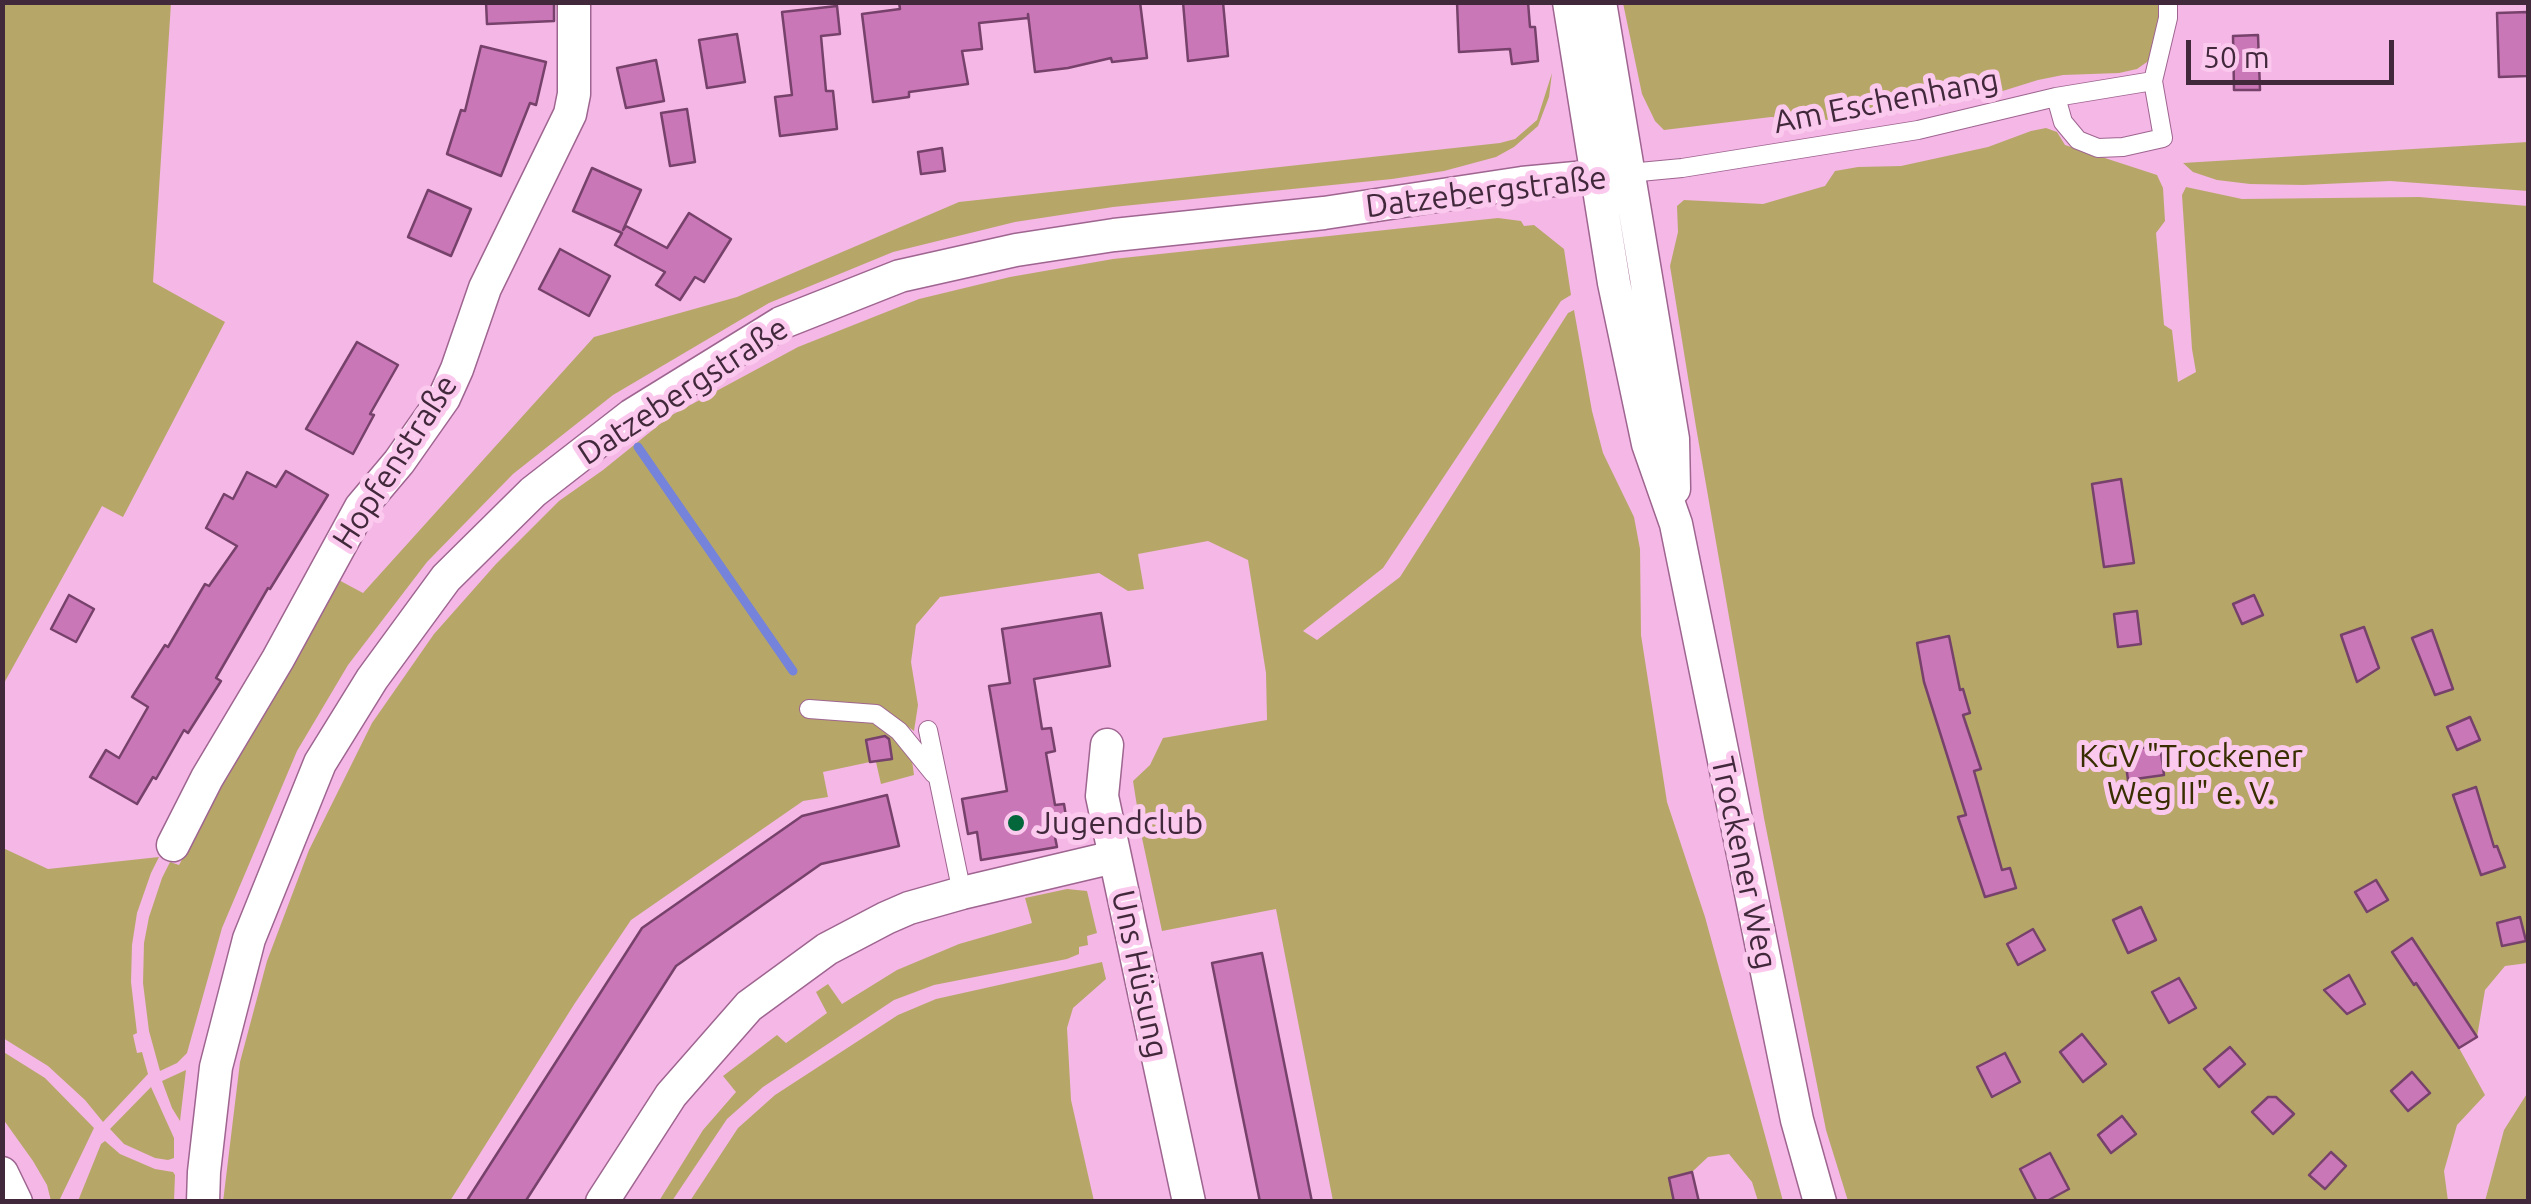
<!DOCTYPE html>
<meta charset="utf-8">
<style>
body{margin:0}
#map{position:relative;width:2531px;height:1204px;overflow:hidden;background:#f5b7e6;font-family:Ubuntu,sans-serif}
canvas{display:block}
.frame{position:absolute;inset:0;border:5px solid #41283b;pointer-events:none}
.scale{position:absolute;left:2186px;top:40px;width:208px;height:45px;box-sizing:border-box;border:5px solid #41283b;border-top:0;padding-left:12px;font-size:30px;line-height:35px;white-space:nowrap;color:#41283b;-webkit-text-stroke:8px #fbc9ee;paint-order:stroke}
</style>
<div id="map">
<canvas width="2531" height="1204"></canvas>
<div class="frame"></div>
<div class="scale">50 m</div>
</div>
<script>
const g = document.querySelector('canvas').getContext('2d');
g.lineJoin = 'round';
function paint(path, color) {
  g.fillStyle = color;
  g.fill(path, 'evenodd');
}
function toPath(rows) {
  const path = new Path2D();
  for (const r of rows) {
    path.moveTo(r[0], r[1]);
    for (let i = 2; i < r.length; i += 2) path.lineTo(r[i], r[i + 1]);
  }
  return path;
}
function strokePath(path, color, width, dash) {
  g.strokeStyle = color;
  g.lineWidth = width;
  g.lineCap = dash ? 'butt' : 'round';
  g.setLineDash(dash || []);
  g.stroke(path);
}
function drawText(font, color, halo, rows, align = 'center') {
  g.font = font + ' Ubuntu,sans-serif';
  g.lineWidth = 10;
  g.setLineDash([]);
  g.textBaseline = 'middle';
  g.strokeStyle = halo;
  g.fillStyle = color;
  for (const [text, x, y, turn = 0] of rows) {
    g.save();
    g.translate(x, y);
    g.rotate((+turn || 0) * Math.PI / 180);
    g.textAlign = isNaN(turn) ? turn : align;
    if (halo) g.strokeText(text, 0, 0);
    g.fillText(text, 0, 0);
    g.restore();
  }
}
paint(toPath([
 [3,2,171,3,153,282,225,322,123,517,102,506,3,685],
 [2162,2,2154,52,2147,62,2137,69,2119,73,2063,75,2038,80,1993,94,1942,105,1830,120,1771,117,1664,130,1655,121,1642,94,1623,3],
 [1552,73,1549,97,1538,126,1514,147,1496,157,1444,171,1392,179,1113,207,1015,222,893,252,769,303,613,395,513,474,427,562,348,665,297,751,222,928,187,1053,177,1063,160,1071,149,1031,143,983,144,943,149,917,162,878,170,862,179,865,335,578,363,593,594,337,737,297,959,202,1500,143,1515,139,1537,120],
 [2046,128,2057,132,2065,145,2157,175,2163,188,2165,221,2156,233,2164,325,2172,330,2178,382,2196,372,2192,349,2182,195,2186,187,2242,199,2419,197,2528,206,2528,963,2505,966,2485,990,2477,1037,2459,1048,2485,1095,2457,1125,2444,1171,2448,1201,1848,1201,1826,1130,1764,818,1696,427,1670,266,1678,232,1677,206,1684,200,1763,204,1825,186,1835,171,1858,167,1901,166,1988,147,2031,131],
 [2528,142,2528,191,2390,181,2303,185,2250,184,2217,180,2193,172,2183,163],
 [1498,218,1521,221,1524,226,1534,225,1564,249,1571,295,1561,301,1383,568,1303,631,1317,640,1400,577,1568,313,1574,310,1592,411,1603,453,1634,517,1640,549,1641,635,1667,802,1705,917,1783,1201,1758,1201,1752,1182,1729,1154,1708,1157,1692,1172,1669,1178,1674,1201,1333,1201,1276,909,1162,931,1142,838,1133,781,1150,765,1163,738,1267,720,1266,673,1248,560,1208,541,1138,554,1144,589,1128,591,1099,573,940,597,916,625,911,662,918,705,914,731,895,717,871,709,875,722,885,725,911,753,914,775,881,784,876,762,892,759,888,737,867,739,870,762,823,772,828,797,803,801,631,920,575,1003,450,1201,223,1202,240,1062,267,961,309,850,372,723,434,634,496,564,559,501,603,470,670,416,798,347,919,299,1010,277,1113,259],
 [3,848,48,869,159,857,151,873,137,913,132,945,131,982,137,1033,133,1035,137,1053,142,1052,148,1074,103,1122,85,1100,48,1066,3,1038],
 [1067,889,1087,891,1097,933,1087,936,1088,945,1079,947,1079,954,1067,959,934,985,894,1000,763,1087,727,1119,672,1201,659,1201,703,1130,736,1092,723,1076,777,1035,786,1043,827,1013,816,992,828,984,842,1004,897,970,959,944,1032,923,1025,898],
 [1102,962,1106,979,1073,1008,1067,1028,1071,1100,1094,1201,690,1201,738,1128,775,1095,898,1015,936,999],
 [2,1051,45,1078,94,1128,59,1201,51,1201,47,1185,33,1161,3,1119],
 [186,1070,180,1121,172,1108,162,1081],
 [151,1087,174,1138,174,1158,168,1160,155,1158,124,1144,110,1129],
 [2528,1092,2528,1201,2485,1201,2504,1130],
 [105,1141,120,1154,155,1169,173,1172,175,1175,174,1201,78,1201,101,1144]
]), '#b6a769');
strokePath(toPath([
 [638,447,793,671]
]), '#7683da', 9);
const building = toPath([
 [486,2,554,2,554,21,487,24,486,2],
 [899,2,1140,2,1147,58,1112,62,1111,58,1068,68,1035,72,1028,14,1028,18,979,23,982,49,962,51,968,84,909,92,909,97,873,102,862,14,900,9,899,2],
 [1183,2,1223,2,1228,56,1188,61,1183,2],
 [1457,2,1528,2,1530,27,1535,27,1538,61,1512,64,1510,49,1459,52,1457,2],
 [837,6,840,34,821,36,826,91,833,91,837,129,780,136,775,97,792,95,782,12,837,6],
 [2528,12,2528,76,2499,77,2497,13,2528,12],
 [737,34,745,82,707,88,699,40,737,34],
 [2258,35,2260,90,2234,90,2233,36,2258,35],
 [481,46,546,62,536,105,530,103,501,176,447,154,461,110,465,111,481,46],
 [656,60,664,101,626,108,617,68,656,60],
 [687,109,695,162,670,166,661,113,687,109],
 [942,148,945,171,921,174,918,152,942,148],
 [592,168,641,190,623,230,626,226,667,248,689,213,731,239,704,282,695,277,680,300,656,285,665,272,615,245,622,233,573,211,592,168],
 [428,190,471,209,451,256,408,237,428,190],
 [560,249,610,276,589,316,539,289,560,249],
 [357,342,398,365,370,414,374,415,353,454,306,429,357,342],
 [286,471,328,495,270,589,268,588,216,678,221,681,188,733,184,730,156,779,153,777,137,804,90,777,106,750,119,758,148,707,132,697,165,645,168,647,205,584,209,586,237,546,206,528,224,494,233,499,247,472,276,487,286,471],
 [2121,479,2134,563,2104,567,2092,484,2121,479],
 [69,595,94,609,76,642,51,629,69,595],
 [2254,595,2263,615,2242,624,2233,604,2254,595],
 [2137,611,2141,644,2118,647,2114,614,2137,611],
 [1101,613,1110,666,1034,679,1042,729,1051,728,1055,751,1046,753,1055,805,1064,804,1069,835,1055,837,1057,847,981,860,977,832,968,834,962,799,1007,791,989,686,1010,683,1002,629,1101,613],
 [2364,627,2379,668,2357,682,2341,635,2364,627],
 [2432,630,2453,689,2435,695,2412,638,2432,630],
 [1949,636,1960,690,1963,689,1970,713,1963,715,1981,769,1974,771,2002,870,2010,868,2016,888,1985,897,1958,817,1966,815,1924,682,1917,643,1949,636],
 [2470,717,2480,740,2457,750,2447,727,2470,717],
 [885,736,889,739,892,759,870,762,866,740,885,736],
 [2160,745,2164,775,2128,780,2124,751,2160,745],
 [2476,787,2494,847,2497,846,2505,867,2481,875,2453,795,2476,787],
 [887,795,899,846,821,864,676,966,525,1202,466,1202,642,928,802,816,887,795],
 [2376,880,2388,900,2367,912,2355,892,2376,880],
 [2141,907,2156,940,2128,953,2113,920,2141,907],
 [2520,917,2526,941,2502,946,2497,923,2520,917],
 [2033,929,2045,950,2018,965,2007,944,2033,929],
 [2412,938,2477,1037,2459,1048,2416,983,2414,985,2392,952,2412,938],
 [1262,953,1312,1202,1260,1202,1237,1089,1212,963,1262,953],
 [2349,975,2365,1004,2347,1014,2324,990,2349,975],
 [2179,978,2196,1008,2169,1023,2152,992,2179,978],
 [2082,1034,2106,1064,2083,1082,2060,1052,2082,1034],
 [2230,1047,2245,1064,2219,1087,2204,1069,2230,1047],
 [2005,1053,2020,1082,1992,1097,1977,1067,2005,1053],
 [2412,1072,2430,1093,2408,1111,2391,1091,2412,1072],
 [2268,1097,2276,1097,2294,1114,2273,1134,2252,1112,2268,1097],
 [2122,1116,2136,1134,2111,1153,2098,1135,2122,1116],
 [2331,1152,2346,1166,2325,1189,2309,1175,2331,1152],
 [2050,1153,2069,1189,2045,1202,2037,1202,2020,1169,2050,1153],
 [1692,1172,1699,1202,1674,1202,1669,1178,1692,1172]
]);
paint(building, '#ca77b8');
strokePath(building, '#76416a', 2.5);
const lane = toPath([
 [2056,97,2063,122,2078,140,2098,148,2123,147,2163,138,2153,81,2168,18,2168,2],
 [1629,173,1682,168,1918,130,2056,97,2153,81],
 [809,709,876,714,899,731,934,774],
 [928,730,962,893]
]);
const street = toPath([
 [1569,2,1614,283,1648,444,1676,524,1797,1120,1820,1202],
 [1600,2,1673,439,1674,489],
 [1107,745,1102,796,1189,1202],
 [173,845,207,778,278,659,361,507,399,462,444,398,457,369,485,288,570,114,574,94,574,2],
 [2,1173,16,1202],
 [203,1202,204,1172,216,1067,249,939,320,763,372,679,446,578,533,492,632,415,781,323,900,276,1016,250,1114,235,1324,213,1522,183,1629,173],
 [602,1202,671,1095,749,1006,827,949,886,918,909,908,962,893,1114,857]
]);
strokePath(lane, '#9e6590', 20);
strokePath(street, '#9e6590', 35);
strokePath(lane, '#fff', 18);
strokePath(street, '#fff', 32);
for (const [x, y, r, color] of [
 [1016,823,10,"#04663b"]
]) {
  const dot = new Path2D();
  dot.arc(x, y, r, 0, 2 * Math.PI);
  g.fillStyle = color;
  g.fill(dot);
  strokePath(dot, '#fbc9ee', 4);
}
drawText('32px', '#41283b', '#fbc9ee', [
 ["Am Eschenhang",1886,101,-11],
 ["Datzebergstraße",1486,192,-7],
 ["Datzebergstraße",683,391,-33],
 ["Hopfenstraße",395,462,-57],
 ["Trockener Weg",1744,863,78],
 ["Uns Hüsung",1140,974,78]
]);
drawText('32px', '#382e00', '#fbc9ee', [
 ["KGV \"Trockener",2191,756],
 ["Weg II\" e. V.",2191,793]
]);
drawText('32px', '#41283b', '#fbc9ee', [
 ["Jugendclub",1036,823]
], 'left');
</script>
